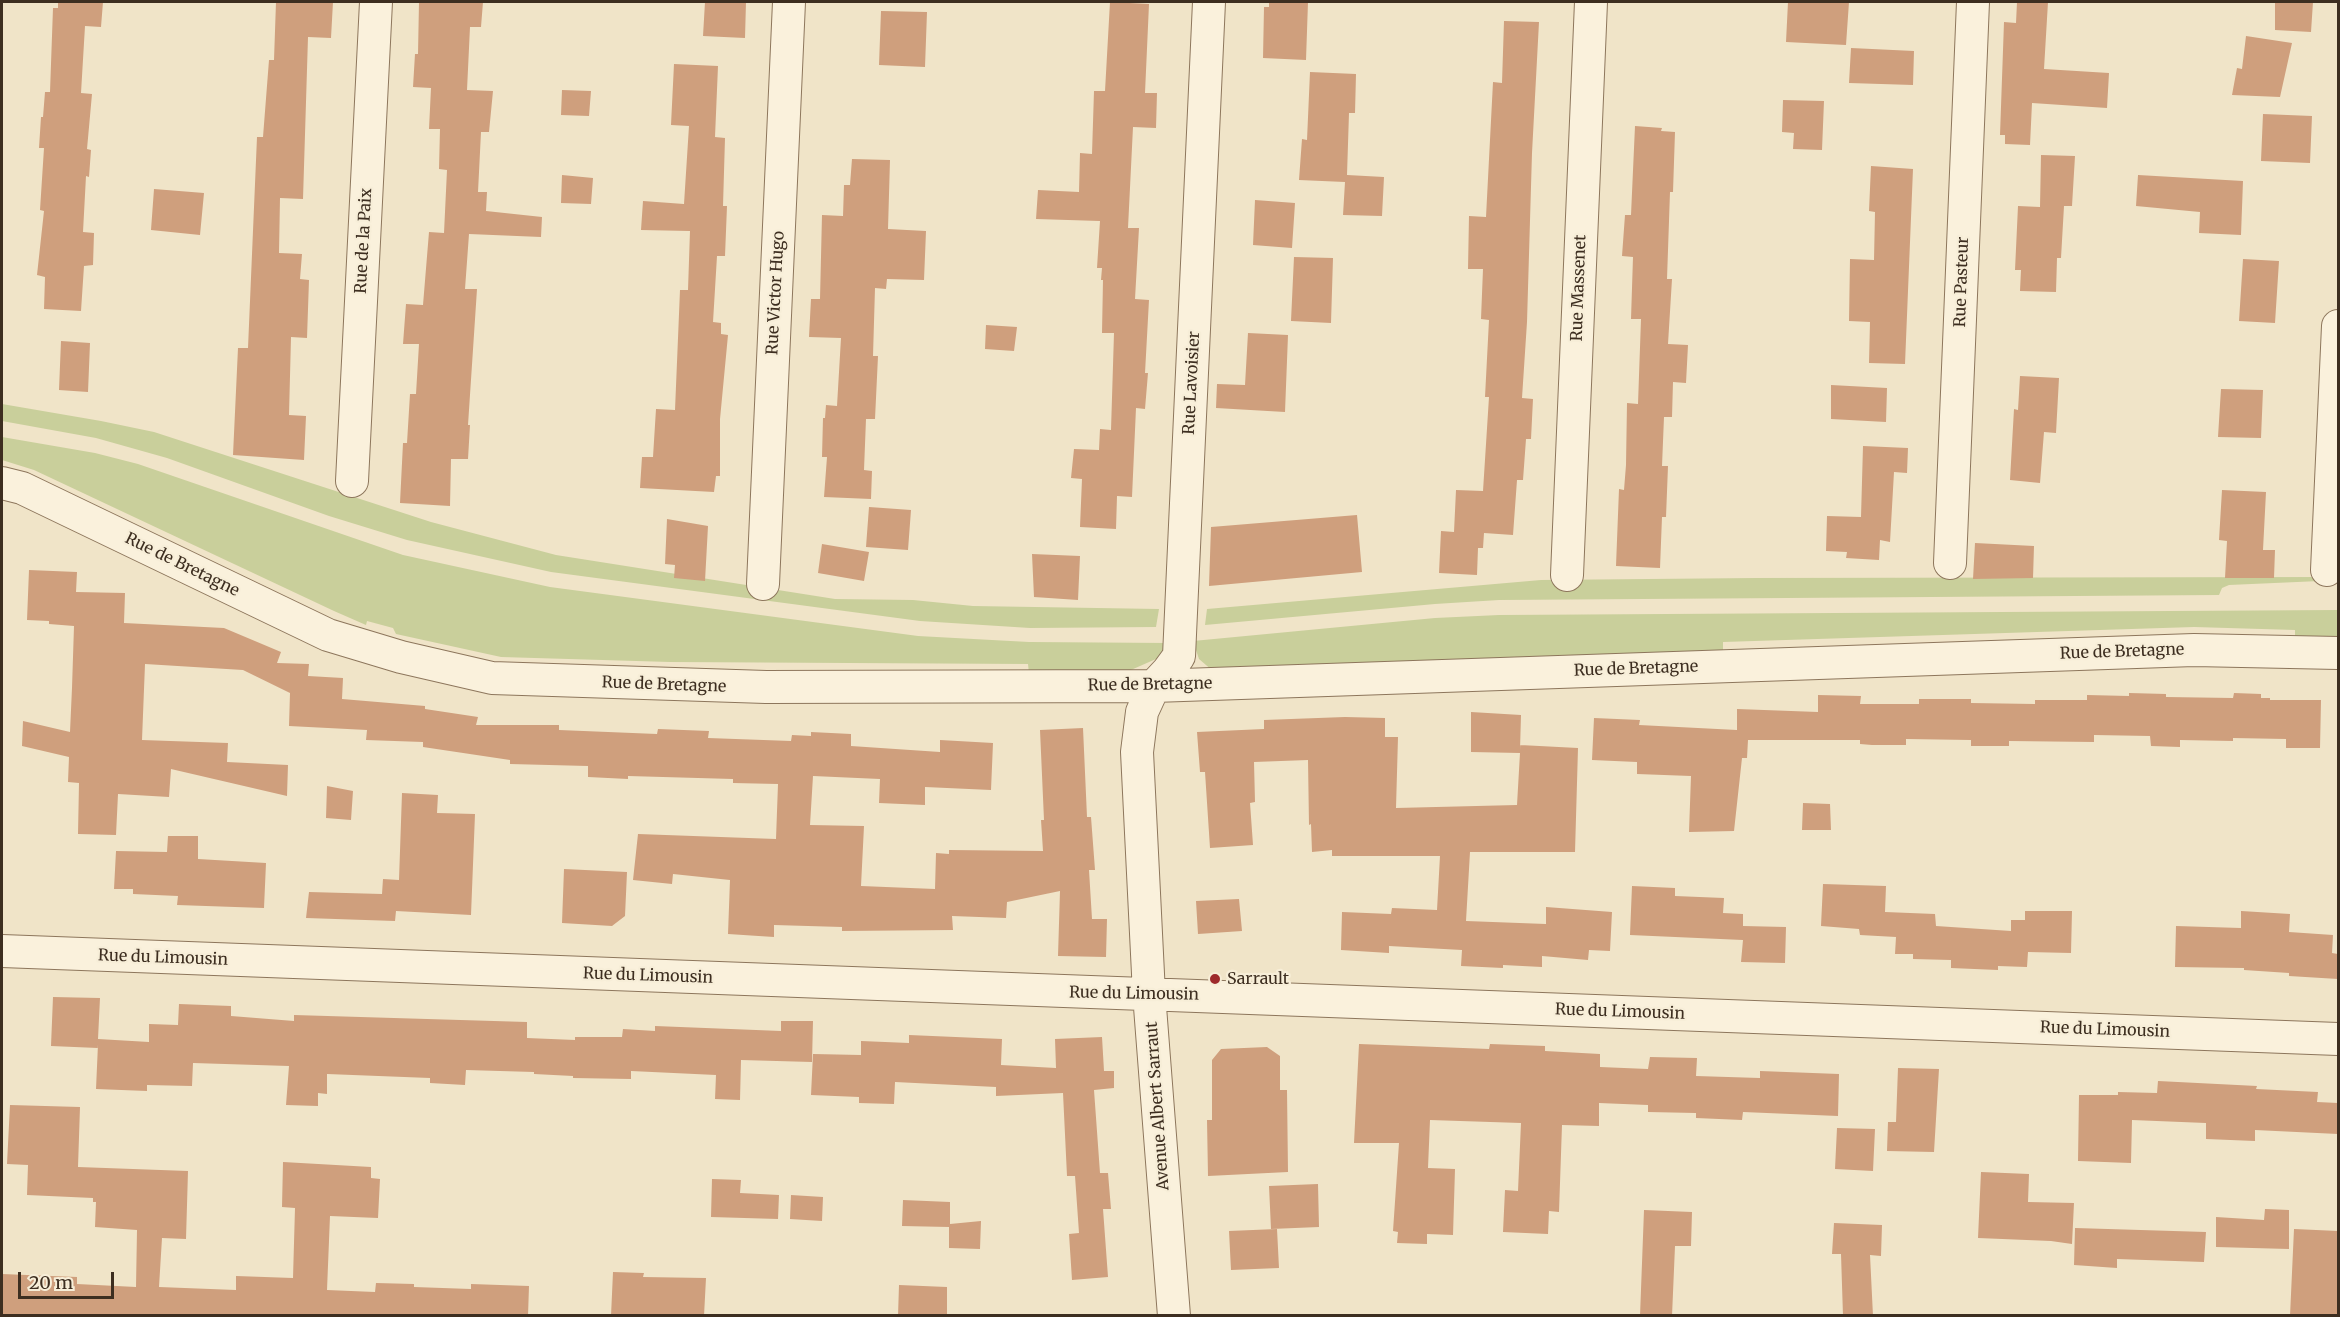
<!DOCTYPE html>
<style>
body{margin:0}
#map{position:relative;width:2340px;height:1317px;overflow:hidden;background:#f0e4c8;font-family:Merriweather,serif}
canvas{display:block}
.frame{position:absolute;inset:0;border:3px solid #3d2e20;pointer-events:none}
.scale{position:absolute;left:18px;top:1272px;width:96px;height:27px;box-sizing:border-box;border:3px solid #3d2e20;border-top:0;padding-left:8px;font-size:18px;line-height:21px;white-space:nowrap;color:#3d2e20;-webkit-text-stroke:4px #f7eed8;paint-order:stroke}
</style>
<div id="map">
<canvas width="2340" height="1317"></canvas>
<div class="frame"></div>
<div class="scale">20 m</div>
</div>
<script>
const g = document.querySelector('canvas').getContext('2d');
g.lineJoin = 'round';
function paint(path, color) {
  g.fillStyle = color;
  g.fill(path, 'evenodd');
}
function toPath(rows) {
  const path = new Path2D();
  for (const r of rows) {
    path.moveTo(r[0], r[1]);
    for (let i = 2; i < r.length; i += 2) path.lineTo(r[i], r[i + 1]);
  }
  return path;
}
function strokePath(path, color, width, dash) {
  g.strokeStyle = color;
  g.lineWidth = width;
  g.lineCap = dash ? 'butt' : 'round';
  g.setLineDash(dash || []);
  g.stroke(path);
}
function drawText(font, color, halo, rows, align = 'center') {
  g.font = font + ' Merriweather,serif';
  g.lineWidth = 4.5;
  g.setLineDash([]);
  g.textBaseline = 'middle';
  g.strokeStyle = halo;
  g.fillStyle = color;
  for (const [text, x, y, turn = 0] of rows) {
    g.save();
    g.translate(x, y);
    g.rotate((+turn || 0) * Math.PI / 180);
    g.textAlign = isNaN(turn) ? turn : align;
    if (halo) g.strokeText(text, 0, 0);
    g.fillText(text, 0, 0);
    g.restore();
  }
}
paint(toPath([
 [2,404,101,421,154,432,431,522,556,555,835,599,913,600,973,606,1159,609,1156,627,1030,628,920,621,551,572,407,540,329,516,167,458,96,438,2,421],
 [2,437,95,453,138,464,403,555,550,587,918,636,1029,642,1168,643,1164,652,1156,659,1124,673,1029,674,1028,664,670,662,501,657,396,634,393,628,367,621,366,625,334,611,34,470,2,460],
 [2322,577,2320,581,2229,585,2222,588,2219,595,1499,600,1435,604,1205,625,1207,609,1541,580,1756,578],
 [2338,610,2338,642,2295,641,2295,630,2194,627,1723,642,1723,655,1213,671,1199,659,1193,641,1435,618,1499,615]
]), '#c9cf9b');
paint(toPath([
 [58,2,103,2,101,27,85,26,81,93,92,94,87,149,91,150,89,177,86,176,83,232,94,233,93,265,84,266,81,311,44,309,45,277,37,275,44,211,40,210,44,148,39,148,41,117,43,117,45,92,50,92,53,8,58,8],
 [276,2,333,2,331,38,308,37,303,199,280,198,279,253,302,254,300,279,309,280,307,338,291,337,289,415,306,416,304,460,233,455,238,348,248,348,257,137,263,137,269,60,274,60],
 [419,2,483,2,481,27,470,27,467,90,493,91,489,132,481,132,478,192,487,192,486,211,542,217,541,237,469,234,465,289,477,289,468,425,470,425,468,459,451,459,450,506,400,503,403,443,407,443,410,394,416,394,419,344,403,344,406,304,423,305,429,232,444,233,447,170,439,169,440,129,429,129,431,88,413,87,415,54,418,54],
 [705,2,746,2,745,38,703,36],
 [1110,2,1149,4,1145,93,1157,93,1156,128,1133,127,1128,228,1139,228,1135,299,1149,300,1145,373,1148,373,1145,409,1136,408,1132,497,1117,496,1116,529,1080,527,1082,479,1071,478,1074,449,1099,450,1100,429,1111,430,1114,333,1102,333,1103,280,1101,280,1102,268,1097,268,1100,221,1036,219,1038,190,1079,192,1080,153,1092,154,1094,91,1105,91],
 [1269,2,1308,2,1306,60,1263,58,1264,7,1269,7],
 [1788,2,1849,2,1846,45,1786,42],
 [2017,2,2048,2,2044,69,2109,73,2107,108,2032,103,2030,145,2005,144,2005,135,2000,135,2004,22,2016,23],
 [2275,2,2313,2,2311,32,2275,30],
 [881,11,927,12,925,67,879,65],
 [1504,21,1539,22,1532,153,1527,322,1522,398,1533,399,1531,439,1526,439,1523,480,1517,480,1513,535,1484,533,1483,548,1478,548,1477,575,1439,573,1441,531,1454,532,1456,490,1483,491,1489,397,1485,397,1489,320,1481,319,1483,269,1468,269,1469,216,1486,217,1493,82,1502,83],
 [2246,36,2292,43,2280,97,2232,95,2237,68,2242,69],
 [1851,48,1914,51,1913,85,1849,83],
 [674,64,718,66,715,137,725,138,723,206,727,206,725,256,717,256,713,322,721,323,721,334,728,335,720,419,720,476,716,476,714,492,640,488,642,457,653,457,656,409,675,410,680,290,688,290,690,231,641,230,643,201,684,204,689,126,671,125],
 [1310,72,1356,74,1355,113,1349,113,1347,175,1384,177,1382,216,1343,215,1345,182,1299,180,1302,139,1307,140],
 [562,90,591,91,589,116,561,115],
 [1783,100,1824,101,1822,150,1793,149,1794,133,1782,132],
 [2263,114,2312,116,2310,163,2261,161],
 [1635,126,1662,128,1661,131,1675,132,1673,192,1670,192,1667,279,1672,279,1668,344,1688,345,1686,383,1673,382,1672,417,1664,417,1662,466,1668,466,1666,517,1662,517,1660,568,1616,566,1619,489,1624,490,1626,465,1627,403,1638,404,1641,319,1631,319,1633,257,1622,256,1625,215,1631,215],
 [2041,155,2075,156,2072,206,2064,206,2061,258,2057,258,2056,292,2020,291,2021,270,2015,270,2018,206,2040,207],
 [852,159,890,160,888,229,926,231,924,280,887,279,886,289,875,288,873,356,878,356,875,419,866,419,864,470,872,471,871,499,824,497,827,457,822,457,823,418,825,418,826,405,837,406,841,338,809,337,811,299,820,299,822,215,843,216,844,185,850,185],
 [1871,166,1913,169,1905,364,1869,363,1870,322,1849,321,1850,259,1874,260,1875,212,1869,211],
 [562,175,593,178,591,204,561,203],
 [2138,175,2243,181,2241,235,2199,233,2200,212,2136,206],
 [154,189,204,193,200,235,151,230],
 [1255,200,1295,203,1292,248,1253,245],
 [1294,257,1333,258,1331,323,1291,321],
 [2243,259,2279,261,2275,323,2239,321],
 [986,325,1017,327,1014,351,985,349],
 [1248,333,1288,335,1285,412,1216,408,1217,384,1245,385],
 [61,341,90,343,88,392,59,390],
 [2020,376,2059,378,2056,433,2044,432,2040,483,2010,480,2014,409,2018,410],
 [1831,385,1887,388,1886,422,1831,419],
 [2221,389,2263,390,2261,438,2218,437],
 [1863,446,1908,448,1907,473,1894,472,1890,542,1880,540,1879,560,1846,558,1847,552,1826,551,1827,516,1861,517],
 [2222,490,2266,492,2263,550,2275,550,2274,578,2225,578,2227,541,2219,540],
 [869,507,911,510,908,550,866,547],
 [1357,515,1362,572,1209,586,1211,527],
 [667,519,708,526,705,581,674,578,675,565,665,564],
 [1975,543,2034,546,2033,578,1973,579],
 [822,544,869,552,864,581,818,573],
 [1032,554,1080,556,1078,600,1034,597],
 [29,570,77,572,76,592,125,593,124,623,224,628,281,652,277,663,309,664,308,676,343,678,342,699,425,706,425,709,478,717,476,725,559,725,559,730,657,734,658,729,709,731,708,738,791,741,792,735,811,736,811,732,851,734,851,746,940,752,940,740,993,743,991,790,925,787,925,805,879,803,880,779,813,776,810,825,864,826,861,886,935,889,936,853,949,854,949,850,1043,851,1041,820,1044,820,1040,730,1083,728,1087,817,1091,817,1095,870,1089,870,1092,919,1107,919,1106,957,1058,956,1060,891,1007,902,1006,918,952,916,953,930,842,931,842,927,774,925,774,937,728,934,730,880,673,874,672,884,633,880,638,834,776,839,778,784,733,783,733,779,628,776,628,779,588,777,588,766,510,764,510,760,423,747,423,742,366,740,367,730,289,726,290,693,243,670,145,664,142,740,228,743,227,762,288,765,287,796,171,769,169,797,118,794,116,835,78,834,79,783,68,782,69,757,22,746,23,721,70,732,72,688,74,626,49,624,49,621,27,620],
 [2129,693,2166,694,2166,697,2233,698,2234,693,2261,694,2261,698,2270,698,2270,700,2321,700,2320,748,2286,748,2286,739,2233,738,2233,741,2180,740,2180,747,2151,746,2150,736,2094,735,2094,742,2009,741,2009,746,1971,746,1971,740,1906,739,1906,745,1872,745,1860,744,1860,740,1748,740,1747,758,1742,758,1734,831,1689,832,1691,776,1637,774,1637,762,1592,760,1594,718,1640,720,1639,725,1737,730,1737,709,1818,712,1818,695,1861,696,1860,704,1919,704,1919,699,1971,699,1971,703,2035,704,2035,700,2087,700,2087,695,2129,696],
 [1471,712,1521,715,1520,750,1520,745,1578,748,1575,852,1470,852,1466,921,1546,924,1546,907,1612,912,1610,951,1589,950,1588,960,1542,956,1542,967,1503,965,1503,968,1461,966,1462,950,1389,946,1389,953,1341,950,1342,912,1391,914,1392,908,1437,910,1440,856,1332,856,1332,850,1312,852,1311,824,1309,825,1308,760,1254,762,1255,802,1250,803,1253,845,1210,848,1205,772,1200,772,1197,732,1264,729,1264,720,1345,717,1385,718,1385,737,1398,737,1396,808,1517,805,1520,753,1471,752],
 [327,786,353,791,351,820,326,818],
 [402,793,438,795,437,813,475,814,471,915,396,911,395,921,306,918,309,892,382,894,383,879,399,880],
 [1803,803,1830,804,1831,830,1802,830],
 [168,836,198,836,198,859,266,863,264,908,177,905,178,896,133,894,133,889,114,889,116,851,167,852],
 [564,869,627,872,625,916,612,926,562,923],
 [1823,884,1886,886,1885,912,1935,914,1936,926,2011,931,2011,920,2025,920,2025,911,2072,911,2071,953,2028,952,2027,967,1998,966,1998,970,1951,968,1951,960,1913,959,1913,954,1895,954,1896,937,1860,935,1859,929,1821,926],
 [1632,886,1675,888,1675,896,1724,898,1723,913,1743,914,1743,940,1743,926,1786,927,1785,963,1741,962,1743,940,1630,935],
 [1239,899,1242,931,1198,934,1196,901],
 [2241,911,2290,914,2289,932,2333,935,2332,953,2338,954,2338,979,2289,976,2289,973,2244,970,2244,968,2175,967,2176,926,2241,928],
 [53,997,100,998,98,1039,149,1042,149,1024,178,1025,179,1004,231,1006,231,1016,294,1021,294,1015,527,1022,527,1038,575,1040,575,1037,622,1037,623,1029,655,1031,655,1026,781,1031,781,1021,813,1021,812,1062,741,1060,740,1100,715,1099,716,1075,631,1071,631,1079,573,1078,573,1076,534,1074,534,1072,466,1070,465,1085,430,1083,430,1078,327,1074,327,1094,318,1093,318,1106,286,1105,289,1066,193,1063,192,1086,147,1085,147,1091,96,1089,98,1044,98,1048,51,1046],
 [909,1035,1002,1039,1001,1065,1056,1068,1055,1039,1102,1037,1104,1071,1114,1071,1114,1088,1094,1090,1100,1173,1108,1173,1111,1209,1103,1209,1108,1277,1072,1280,1069,1234,1079,1233,1075,1176,1067,1176,1063,1093,996,1096,996,1087,895,1082,894,1104,859,1103,859,1097,811,1095,813,1054,861,1055,861,1041,909,1043],
 [1359,1044,1489,1049,1490,1044,1545,1046,1545,1051,1600,1054,1600,1067,1648,1069,1650,1057,1697,1058,1696,1076,1760,1078,1760,1071,1839,1074,1838,1116,1743,1112,1742,1120,1696,1118,1696,1113,1648,1112,1648,1105,1599,1103,1599,1126,1562,1125,1559,1212,1549,1211,1548,1234,1503,1232,1505,1190,1518,1191,1521,1123,1430,1120,1428,1168,1455,1169,1453,1235,1427,1234,1427,1244,1397,1243,1398,1232,1393,1231,1399,1143,1354,1143],
 [1267,1047,1280,1056,1280,1090,1287,1090,1288,1172,1208,1176,1207,1120,1212,1120,1212,1060,1221,1049],
 [1898,1068,1939,1069,1934,1152,1887,1151,1888,1122,1896,1122],
 [2158,1081,2257,1086,2256,1089,2318,1092,2317,1102,2338,1103,2338,1134,2255,1130,2255,1141,2206,1139,2206,1123,2132,1120,2131,1163,2078,1161,2079,1095,2118,1095,2118,1092,2157,1093],
 [10,1105,80,1107,78,1167,188,1171,186,1239,162,1238,159,1287,236,1290,236,1276,293,1278,295,1208,282,1207,283,1162,371,1167,371,1178,380,1179,378,1218,330,1216,327,1290,375,1292,376,1283,414,1284,414,1287,471,1289,471,1284,529,1286,528,1316,2,1316,2,1274,77,1277,77,1284,136,1287,137,1230,95,1227,96,1202,93,1202,93,1198,27,1195,28,1165,7,1164],
 [1837,1128,1875,1129,1873,1171,1835,1169],
 [1981,1172,2029,1174,2028,1202,2074,1203,2072,1244,2051,1241,1978,1238],
 [712,1179,741,1180,740,1193,779,1195,778,1219,711,1217],
 [1318,1184,1319,1227,1271,1229,1269,1186],
 [791,1195,823,1197,822,1221,790,1219],
 [903,1200,950,1202,950,1224,981,1221,980,1249,949,1248,949,1227,902,1226],
 [2265,1209,2289,1210,2289,1249,2216,1247,2216,1217,2264,1220],
 [1644,1210,1692,1212,1691,1246,1675,1246,1672,1316,1640,1316],
 [1834,1223,1882,1225,1881,1256,1870,1255,1873,1316,1843,1316,1841,1254,1832,1254],
 [2075,1228,2206,1232,2204,1262,2117,1259,2117,1268,2074,1265],
 [1277,1229,1279,1268,1231,1270,1229,1231],
 [2294,1229,2338,1231,2338,1316,2290,1316],
 [613,1272,644,1273,643,1277,706,1278,704,1316,611,1316],
 [899,1285,947,1287,947,1316,898,1316]
]), '#cf9f7d');
const street = toPath([
 [352,481,376,2],
 [2,483,22,488,328,635,401,657,492,678,766,687,1154,686,2194,650,2338,653],
 [1950,563,1973,2],
 [2327,570,2338,326],
 [1567,575,1591,2],
 [763,584,789,2],
 [2,951,2338,1039],
 [1174,1316,1149,994,1137,752,1142,712,1154,686,1168,671,1179,656,1209,2]
]);
strokePath(street, '#8d765c', 34);
strokePath(street, '#faf1dc', 32);
for (const [x, y, r, color] of [
 [1215,979,6,"#9e2a2b"]
]) {
  const dot = new Path2D();
  dot.arc(x, y, r, 0, 2 * Math.PI);
  g.fillStyle = color;
  g.fill(dot);
  strokePath(dot, '#f7eed8', 2);
}
drawText('16px', '#3d2e20', '#f7eed8', [
 ["Rue de la Paix",364,241,-87],
 ["Rue Pasteur",1962,282,-88],
 ["Rue Massenet",1579,288,-88],
 ["Rue Victor Hugo",776,293,-87],
 ["Rue Lavoisier",1192,383,-87],
 ["Rue de Bretagne",182,565,26],
 ["Rue de Bretagne",2122,652,-2],
 ["Rue de Bretagne",1636,669,-2],
 ["Rue de Bretagne",664,685,2],
 ["Rue de Bretagne",1150,685,-1],
 ["Rue du Limousin",163,958,2],
 ["Rue du Limousin",648,976,2],
 ["Rue du Limousin",1134,994,1],
 ["Rue du Limousin",1620,1012,2],
 ["Rue du Limousin",2105,1030,2],
 ["Avenue Albert Sarraut",1158,1106,-94]
]);
drawText('16px', '#3d2e20', '#f7eed8', [
 ["Sarrault",1227,979]
], 'left');
</script>
